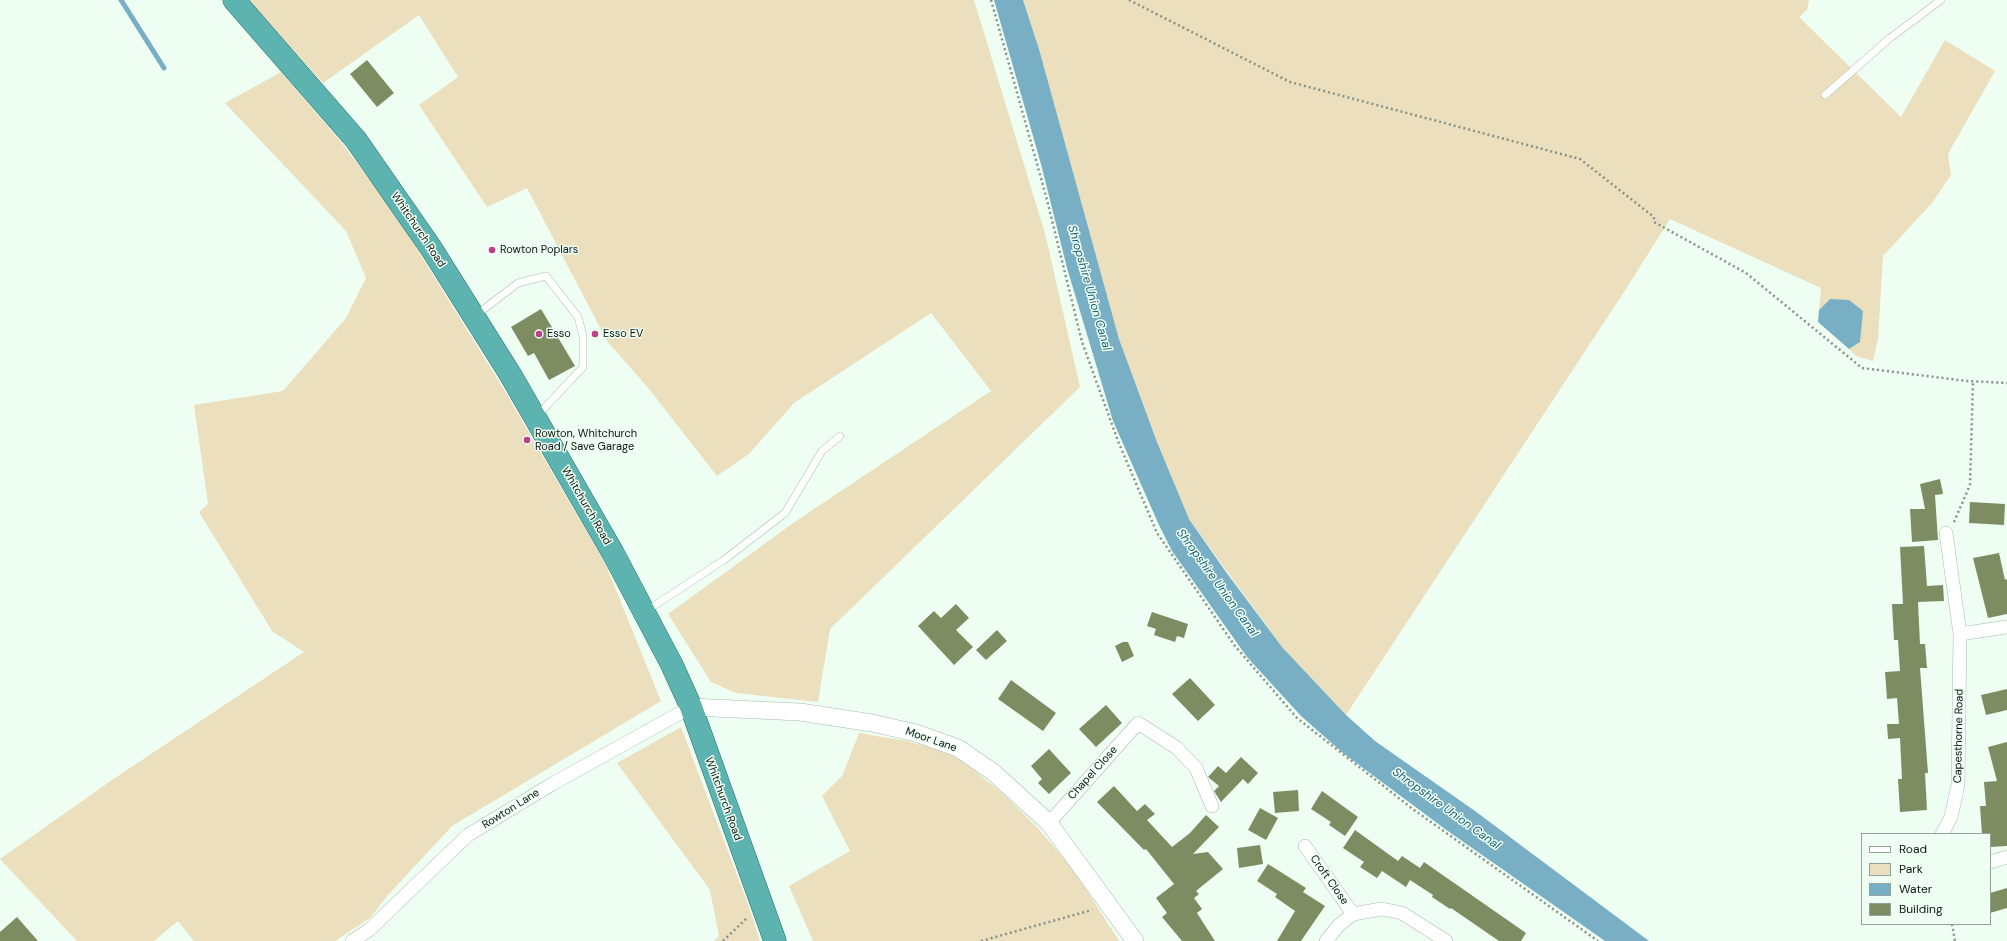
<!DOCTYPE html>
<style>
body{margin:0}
#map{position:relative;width:2007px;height:941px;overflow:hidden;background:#eefef3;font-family:"DM Sans",sans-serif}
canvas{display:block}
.legend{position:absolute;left:1861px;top:833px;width:130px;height:92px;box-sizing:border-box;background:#eefef3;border:1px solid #93a198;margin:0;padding:5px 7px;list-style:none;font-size:12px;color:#0b150f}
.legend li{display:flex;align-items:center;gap:8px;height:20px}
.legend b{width:20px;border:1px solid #93a198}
</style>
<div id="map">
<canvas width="2007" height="941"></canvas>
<ul class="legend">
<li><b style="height:5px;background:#fff"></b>Road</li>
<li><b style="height:11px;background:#ebdfbe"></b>Park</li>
<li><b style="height:11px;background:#78afc4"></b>Water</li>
<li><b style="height:11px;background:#7e8d61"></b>Building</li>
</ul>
</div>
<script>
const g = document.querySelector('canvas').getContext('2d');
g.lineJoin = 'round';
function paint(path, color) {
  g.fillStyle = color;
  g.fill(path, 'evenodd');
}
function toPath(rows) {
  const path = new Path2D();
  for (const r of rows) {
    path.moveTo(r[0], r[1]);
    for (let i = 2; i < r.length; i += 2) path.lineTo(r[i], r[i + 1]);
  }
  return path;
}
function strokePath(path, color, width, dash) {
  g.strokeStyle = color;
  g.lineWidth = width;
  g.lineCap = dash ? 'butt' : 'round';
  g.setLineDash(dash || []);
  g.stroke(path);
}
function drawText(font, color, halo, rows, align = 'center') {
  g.font = font + ' "DM Sans",sans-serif';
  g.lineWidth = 3;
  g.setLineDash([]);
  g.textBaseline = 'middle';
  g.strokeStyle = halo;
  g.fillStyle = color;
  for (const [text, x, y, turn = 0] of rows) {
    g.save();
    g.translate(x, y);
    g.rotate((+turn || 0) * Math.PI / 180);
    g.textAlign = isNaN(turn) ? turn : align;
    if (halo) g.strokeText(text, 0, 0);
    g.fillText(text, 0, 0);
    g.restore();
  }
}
paint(toPath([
 [248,0,974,0,1046,237,1080,387,830,629,818,702,736,693,711,682,668,614,796,521,991,391,931,313,794,403,749,454,717,476,649,389,607,341,527,188,487,207,419,105,458,77,419,15,323,83],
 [1023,0,1809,0,1807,10,1799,17,1901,117,1945,40,1995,71,1948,154,1951,175,1932,203,1883,256,1878,339,1873,361,1856,356,1849,349,1860,342,1830,299,1819,310,1821,288,1670,219,1624,292,1346,715,1282,647,1189,519,1157,442,1119,339,1039,49],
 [281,72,341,142,396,215,503,388,605,563,661,701,452,826,388,895,370,918,335,941,194,941,178,921,154,941,77,941,0,859,112,780,304,652,272,631,199,512,208,504,194,405,283,391,346,318,366,278,346,231,225,103],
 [681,727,749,907,760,941,714,941,719,936,710,890,617,763],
 [859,733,907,741,947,752,970,767,1002,793,1037,827,1075,872,1119,941,813,941,789,886,850,851,822,796,842,776]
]), '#ebdfbe');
paint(toPath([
 [994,0,1023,0,1039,49,1119,339,1157,442,1189,519,1226,572,1282,647,1346,715,1375,741,1475,811,1649,941,1605,941,1445,829,1343,753,1301,716,1247,657,1172,551,1159,525,1113,421,1067,268,1041,164],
 [1830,299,1849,300,1863,311,1860,342,1849,349,1818,322,1819,310]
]), '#78afc4');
strokePath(toPath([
 [121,0,164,68]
]), '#78afc4', 5);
paint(toPath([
 [367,60,394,93,377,107,350,74],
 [541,309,575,366,549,380,534,353,528,356,511,327],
 [1940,479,1943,494,1935,495,1938,540,1912,542,1910,509,1925,509,1920,484],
 [1970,502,2005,504,2004,525,1969,523],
 [1924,546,1927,586,1943,585,1944,601,1918,602,1920,644,1925,644,1927,668,1920,668,1928,773,1925,773,1927,810,1900,812,1898,779,1902,779,1900,738,1888,739,1887,724,1899,724,1897,698,1887,699,1885,672,1900,671,1898,640,1894,640,1892,604,1903,604,1900,547],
 [1999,553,2005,580,2007,579,2007,614,1988,618,1973,558],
 [956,604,969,618,956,630,973,647,954,665,918,626,934,611,941,618],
 [1152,612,1188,624,1184,638,1177,636,1175,642,1154,635,1156,629,1147,626],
 [997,630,1007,641,986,660,976,650],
 [1123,642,1128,642,1134,656,1122,662,1115,646],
 [1190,678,1215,705,1198,721,1172,694],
 [1011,680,1056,713,1043,731,998,699],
 [2007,689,2007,710,1986,715,1981,695],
 [1106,705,1122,723,1096,747,1079,729],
 [2007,742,2007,846,1990,847,1990,834,1982,834,1980,806,1986,806,1984,782,1997,781,1988,747],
 [1049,749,1071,773,1049,794,1038,783,1042,779,1031,766],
 [1241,757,1258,773,1248,784,1243,779,1221,802,1214,791,1219,786,1208,777,1218,766,1226,773],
 [1114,786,1137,811,1145,804,1155,814,1147,820,1172,847,1190,833,1206,815,1219,827,1193,854,1208,852,1223,869,1196,891,1199,894,1194,898,1202,909,1197,913,1215,941,1182,941,1162,917,1167,913,1156,898,1174,884,1146,849,1144,850,1097,802],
 [1298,790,1299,811,1275,813,1273,792],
 [1322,791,1358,817,1345,836,1329,825,1331,822,1311,809],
 [1260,808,1278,818,1266,840,1248,830],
 [1355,830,1398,861,1402,856,1420,868,1424,862,1526,933,1521,941,1499,941,1451,908,1450,909,1432,897,1433,895,1410,880,1406,887,1382,871,1377,878,1360,867,1364,862,1343,848],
 [1260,845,1263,864,1239,868,1237,848],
 [1268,864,1306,888,1303,892,1325,906,1301,941,1277,941,1295,911,1275,897,1277,894,1257,881],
 [2007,888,2007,908,1990,913,1990,893],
 [17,917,38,941,0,941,0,932]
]), '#7e8d61');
const service = toPath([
 [1825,95,1890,38,1941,0],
 [476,315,518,283,546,276,578,317,583,336,583,367,537,416],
 [646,611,724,560,785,513,822,451,840,436]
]);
const minor = toPath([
 [1946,533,1960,634],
 [1049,823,1138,723,1177,748,1196,768,1212,806],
 [1942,834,1951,817,1958,785,1960,634,2007,627],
 [1305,846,1353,914],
 [1990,862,2007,857],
 [352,941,369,930,468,835,554,783,691,707],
 [1326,941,1339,925,1353,914,1382,909,1402,913,1446,941]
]);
const tertiary = toPath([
 [691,707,800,712,872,723,916,733,958,748,993,772,1049,823,1135,941]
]);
const trunk = toPath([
 [234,0,356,140,431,248,510,374,613,553,672,665,691,707,775,941]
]);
strokePath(service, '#a3bdac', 8);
strokePath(minor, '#a3bdac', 14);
strokePath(tertiary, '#a3bdac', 18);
strokePath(trunk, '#266f6a', 23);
strokePath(toPath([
 [991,0,1046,196,1082,342,1118,441,1157,533,1235,646,1297,718,1414,810,1598,941],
 [1129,0,1290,82,1580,159,1654,217,1654,222,1746,273,1862,368,1967,381,2007,383],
 [1954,522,1970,485,1973,381],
 [1952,924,1955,941],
 [723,941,747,918],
 [981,941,1092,910]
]), '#85928a', 2.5, [2, 3]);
strokePath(service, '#fff', 7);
strokePath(minor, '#fff', 13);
strokePath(tertiary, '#fff', 17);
strokePath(trunk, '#5cb3af', 22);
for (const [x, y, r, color] of [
 [492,250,4,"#bf3f88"],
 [539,334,4,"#bf3f88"],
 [595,334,4,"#bf3f88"],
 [527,440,4,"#bf3f88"]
]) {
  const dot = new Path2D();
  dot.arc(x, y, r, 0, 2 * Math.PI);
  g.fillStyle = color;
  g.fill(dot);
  strokePath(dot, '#eefef3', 1.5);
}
drawText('11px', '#0b150f', '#eefef3', [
 ["Whitchurch Road",418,230,56],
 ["Whitchurch Road",586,506,60],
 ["Capesthorne Road",1959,736,-89],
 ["Moor Lane",931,740,19],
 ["Chapel Close",1093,773,-48],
 ["Whitchurch Road",723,799,70],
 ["Rowton Lane",511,809,-32],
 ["Croft Close",1329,880,55]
]);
drawText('11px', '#0b150f', '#eefef3', [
 ["Rowton Poplars",500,250],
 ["Esso",547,334],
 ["Esso EV",603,334],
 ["Rowton, Whitchurch",535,434],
 ["Road / Save Garage",535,447]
], 'left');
drawText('italic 12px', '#1a6077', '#eefef3', [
 ["Shropshire Union Canal",1089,288,74],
 ["Shropshire Union Canal",1217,583,54],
 ["Shropshire Union Canal",1446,809,36]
]);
</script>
